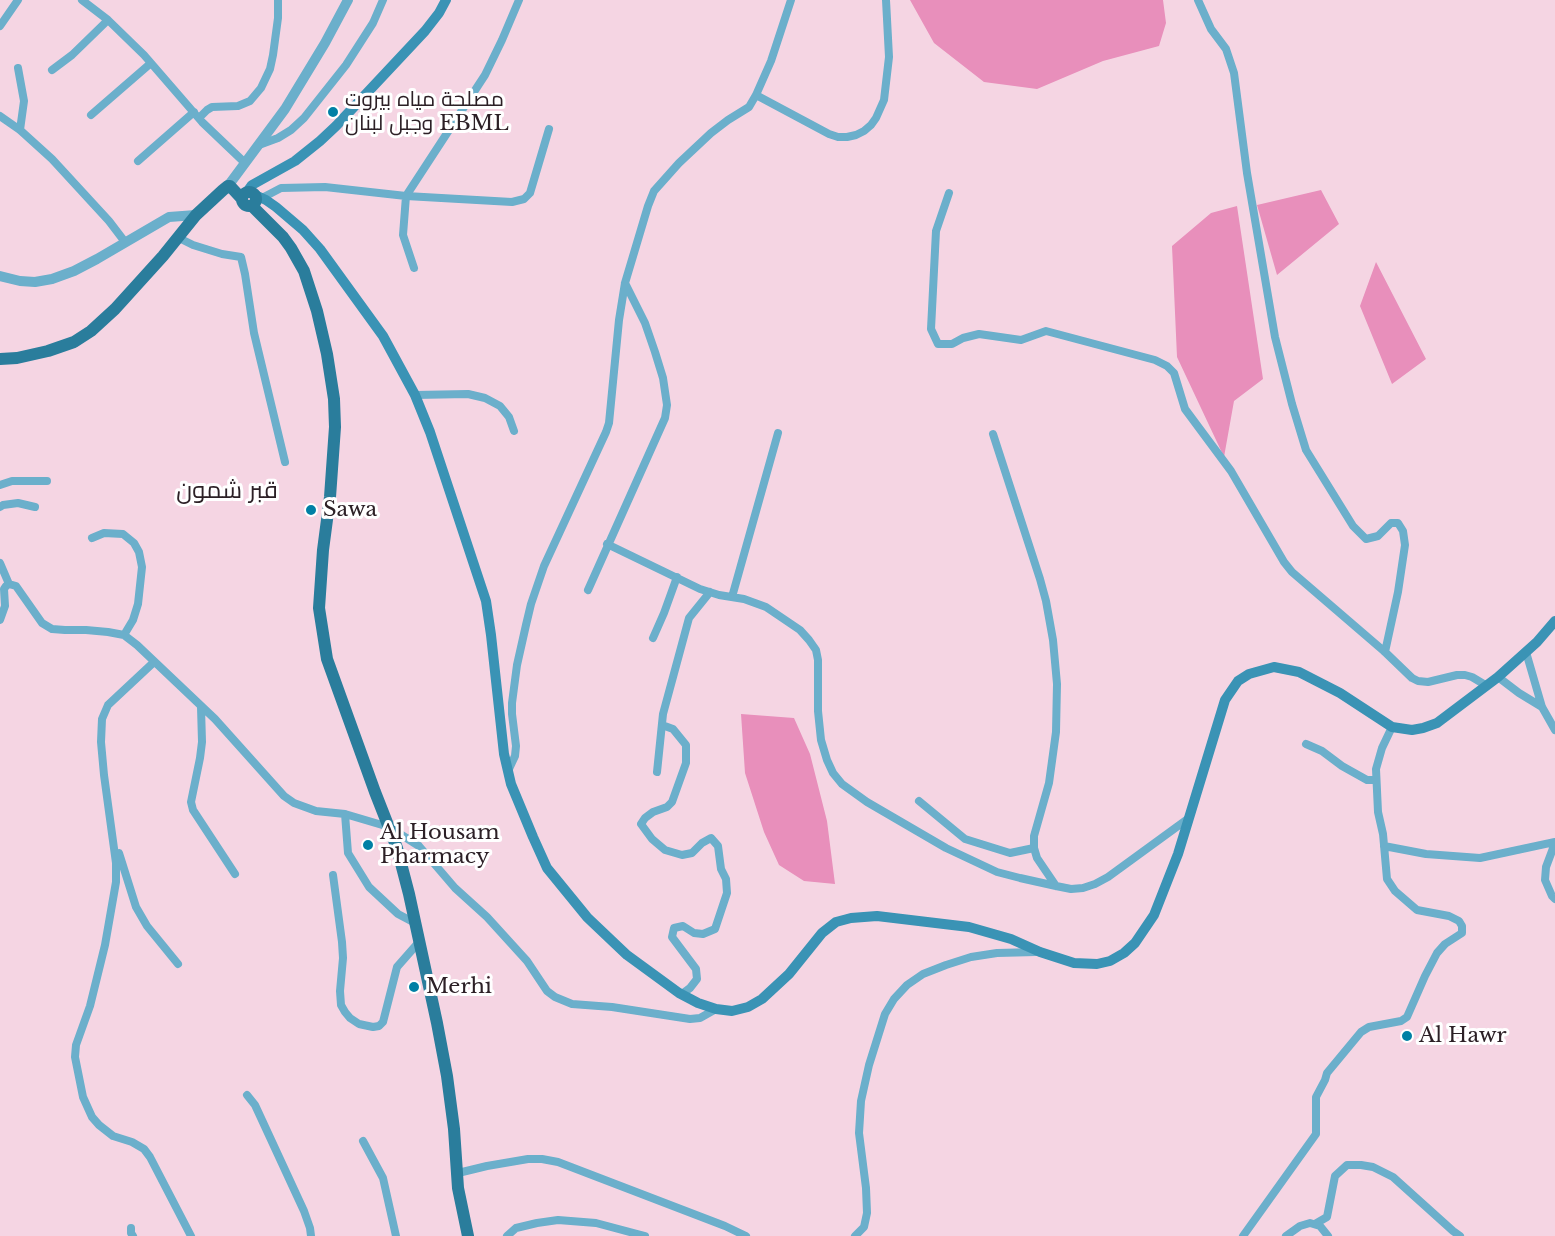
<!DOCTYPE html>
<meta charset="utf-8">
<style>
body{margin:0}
canvas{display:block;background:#f5d5e3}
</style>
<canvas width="1555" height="1236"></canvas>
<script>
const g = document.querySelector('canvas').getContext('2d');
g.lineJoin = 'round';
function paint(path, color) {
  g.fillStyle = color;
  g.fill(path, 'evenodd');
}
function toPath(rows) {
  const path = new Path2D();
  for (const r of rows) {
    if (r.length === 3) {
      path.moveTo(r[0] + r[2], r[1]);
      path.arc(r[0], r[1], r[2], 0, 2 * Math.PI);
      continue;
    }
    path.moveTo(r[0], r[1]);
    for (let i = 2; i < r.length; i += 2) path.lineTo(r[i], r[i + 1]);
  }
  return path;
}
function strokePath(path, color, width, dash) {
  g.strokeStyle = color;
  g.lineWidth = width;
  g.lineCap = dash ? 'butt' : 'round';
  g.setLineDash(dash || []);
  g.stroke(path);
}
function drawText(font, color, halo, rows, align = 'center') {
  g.font = font + ' "Libre Baskerville",Cairo,serif';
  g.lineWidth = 6;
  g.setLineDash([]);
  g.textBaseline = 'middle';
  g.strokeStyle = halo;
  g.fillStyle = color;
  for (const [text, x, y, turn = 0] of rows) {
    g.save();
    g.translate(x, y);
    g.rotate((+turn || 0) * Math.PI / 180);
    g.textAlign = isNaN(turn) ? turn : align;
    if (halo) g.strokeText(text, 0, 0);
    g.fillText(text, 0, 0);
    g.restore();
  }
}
paint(toPath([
 [910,0,1163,0,1166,23,1159,46,1103,61,1037,89,984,82,934,43],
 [1321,190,1339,224,1277,275,1257,205],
 [1237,206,1263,379,1234,401,1224,457,1177,357,1172,246,1211,213],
 [1376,262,1426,359,1392,384,1360,306],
 [741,714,794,718,810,754,827,821,835,884,804,881,779,865,764,832,745,773]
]), '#e88fbb');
strokePath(toPath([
 [82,0,108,20,144,55,202,122,244,162],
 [1198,0,1211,29,1226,49,1234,73,1247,173,1275,337,1292,404,1306,450,1353,526,1366,539,1378,536,1391,523,1398,523,1403,531,1405,545,1398,592,1385,652],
 [0,26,18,0],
 [18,68,24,101,20,130],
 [52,70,72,55,108,20],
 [756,95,829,134,838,137,847,137,856,135,864,131,871,125,876,118,884,100,889,57,886,0],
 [91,115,151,63],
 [0,116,20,130,52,159,109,221,125,242],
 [199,118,207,110,212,107,238,106,250,101,261,88,270,69,273,55,278,18,278,0],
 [259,145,278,138,291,130,304,118,346,65,373,23,383,0],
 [138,161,194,112],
 [949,193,936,231,931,329,938,344,952,344,963,338,979,334,1021,340,1046,331,1155,360,1167,366,1174,373,1185,409,1231,471,1284,562,1292,572,1385,652,1412,678,1418,681,1428,682,1457,675,1465,675,1472,677,1487,686],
 [262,198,281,188,325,187,406,196,512,202,524,199,530,193,549,129],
 [180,236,183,240,193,245,222,254,241,257,245,274,254,333,285,462],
 [414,268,403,235,406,196,485,75,502,40,519,0],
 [415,395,468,394,485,398,500,406,509,417,514,431],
 [993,434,1040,579,1046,601,1053,640,1057,684,1056,732,1049,783,1034,836,1034,848,1037,858,1056,886],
 [0,485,12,481,47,481],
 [0,507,3,505,18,503,35,507],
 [92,538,104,533,123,534,134,543,139,552,142,567,138,604,133,620,124,635],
 [607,544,700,589,719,595,744,599,766,607,800,630,809,640,816,650,818,660,818,711,821,740,827,760,833,773,842,784,867,802,946,848,997,872,1020,878,1056,886,1071,889,1083,888,1095,884,1108,877,1189,818],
 [0,563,9,584,16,586,42,623,52,629,65,630,86,630,108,632,124,635,137,645,215,719,284,796,294,803,316,811,345,814,389,827,419,846,455,888,487,917,527,961,547,991,555,997,572,1004,612,1007,690,1019,700,1018,716,1009],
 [588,590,665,418,667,405,663,378,655,352,645,323,625,283],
 [732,597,778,433],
 [0,620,5,606,4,589,6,586,9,584],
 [653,638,664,613,677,577],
 [1526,652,1542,707,1555,730],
 [154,662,108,705,102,719,101,742,104,775,116,863,116,882,105,945,90,1006,76,1045,75,1057,83,1097,92,1117,99,1125,113,1136,132,1142,144,1149,150,1157,191,1236],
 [1498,677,1519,693,1542,707],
 [201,707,202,742,200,758,191,802,193,810,235,874],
 [662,725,673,729,686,745,686,763,672,802,667,807,653,812,645,818,641,824,652,839,665,850,682,855,692,853,702,843,711,838,718,846,721,869,726,879,727,893,715,929,703,934,694,933,683,926,674,928,672,937,696,969,697,979,690,988,682,994],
 [1306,744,1322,751,1342,766,1367,780,1376,780],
 [508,771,515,756,516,746,512,714,512,703,517,665,526,625,531,604,544,566,606,432,609,423,619,320,625,283,648,206,654,191,679,163,711,133,728,120,749,107,756,95,771,61,791,0],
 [657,772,663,714,689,618,710,592],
 [919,801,965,839,1010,853,1034,848],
 [345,814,348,853,369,887,398,914,415,923],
 [1555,843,1546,867,1545,880,1552,896,1555,899],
 [1384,846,1426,854,1480,858,1555,842],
 [119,853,136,907,147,926,178,964],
 [333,875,342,942,343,958,340,991,341,1005,345,1012,350,1018,359,1024,373,1027,379,1026,383,1022,397,967,419,942],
 [247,1095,255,1105,304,1211,310,1228,311,1236],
 [363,1141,383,1178,396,1236],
 [458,1173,487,1166,528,1159,542,1159,558,1162,725,1226,746,1236],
 [1315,1224,1327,1217,1335,1176,1347,1165,1361,1165,1373,1167,1393,1177,1453,1231,1460,1236],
 [131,1228,131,1233,133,1236],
 [507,1236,516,1228,537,1223,558,1220,596,1223,645,1236],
 [855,1236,864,1227,867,1213,866,1188,859,1133,861,1101,869,1065,885,1014,894,999,907,985,923,974,946,965,971,957,997,953,1036,952],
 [1243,1236,1316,1134,1316,1097,1325,1080,1327,1073,1361,1032,1369,1027,1401,1021,1407,1017,1425,976,1437,953,1445,944,1462,933,1462,926,1459,921,1449,916,1417,910,1395,891,1387,879,1383,834,1378,812,1376,769,1382,748,1392,727],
 [1286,1236,1300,1226,1310,1223,1320,1226,1328,1236]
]), '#6bafcb', 8);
strokePath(toPath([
 [228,186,285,109,325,43,348,0],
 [0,276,20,281,35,282,52,279,74,271,97,259,169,217,196,215]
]), '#6bafcb', 10);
strokePath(toPath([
 [247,192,252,185,295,161,320,141,336,126,425,31,439,13,446,0],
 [255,195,266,200,276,207,303,230,320,249,383,336,415,395,430,432,486,601,491,635,504,754,511,784,533,837,547,868,587,917,627,955,679,993,698,1003,716,1009,732,1011,748,1007,762,999,789,974,822,933,836,922,851,918,877,916,969,927,1011,939,1040,952,1074,963,1097,964,1110,961,1124,953,1135,943,1154,915,1178,854,1225,700,1238,681,1249,674,1274,667,1299,672,1340,693,1392,727,1412,730,1423,728,1437,723,1498,677,1537,642,1555,621]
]), '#3a93b5', 10);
strokePath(toPath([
 [249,199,7],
 [252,206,283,237,291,248,304,271,317,311,327,354,334,399,335,427,330,497,323,550,319,608,327,659,375,792,397,848,409,894,437,1023,447,1076,454,1129,458,1188,468,1236],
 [0,359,17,358,48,351,74,342,91,331,115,309,163,256,196,215,223,190,228,186,230,186,242,199]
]), '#2a7d9c', 12);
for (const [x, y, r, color] of [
 [333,112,6,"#0080a5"],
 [311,510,6,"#0080a5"],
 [368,845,6,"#0080a5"],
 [414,987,6,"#0080a5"],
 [1407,1036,6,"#0080a5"]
]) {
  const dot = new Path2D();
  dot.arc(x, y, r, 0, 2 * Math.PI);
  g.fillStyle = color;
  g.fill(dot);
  strokePath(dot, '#fff', 2);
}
drawText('21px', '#2c2026', '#fff', [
 ["مصلحة مياه بيروت",345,100],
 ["وجبل لبنان EBML",345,124],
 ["Sawa",323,510],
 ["Al Housam",380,833],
 ["Pharmacy",380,857],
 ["Merhi",426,987],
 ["Al Hawr",1419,1036]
], 'left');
drawText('24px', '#2c2026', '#fff', [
 ["قبر شمون",227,491]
]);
</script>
